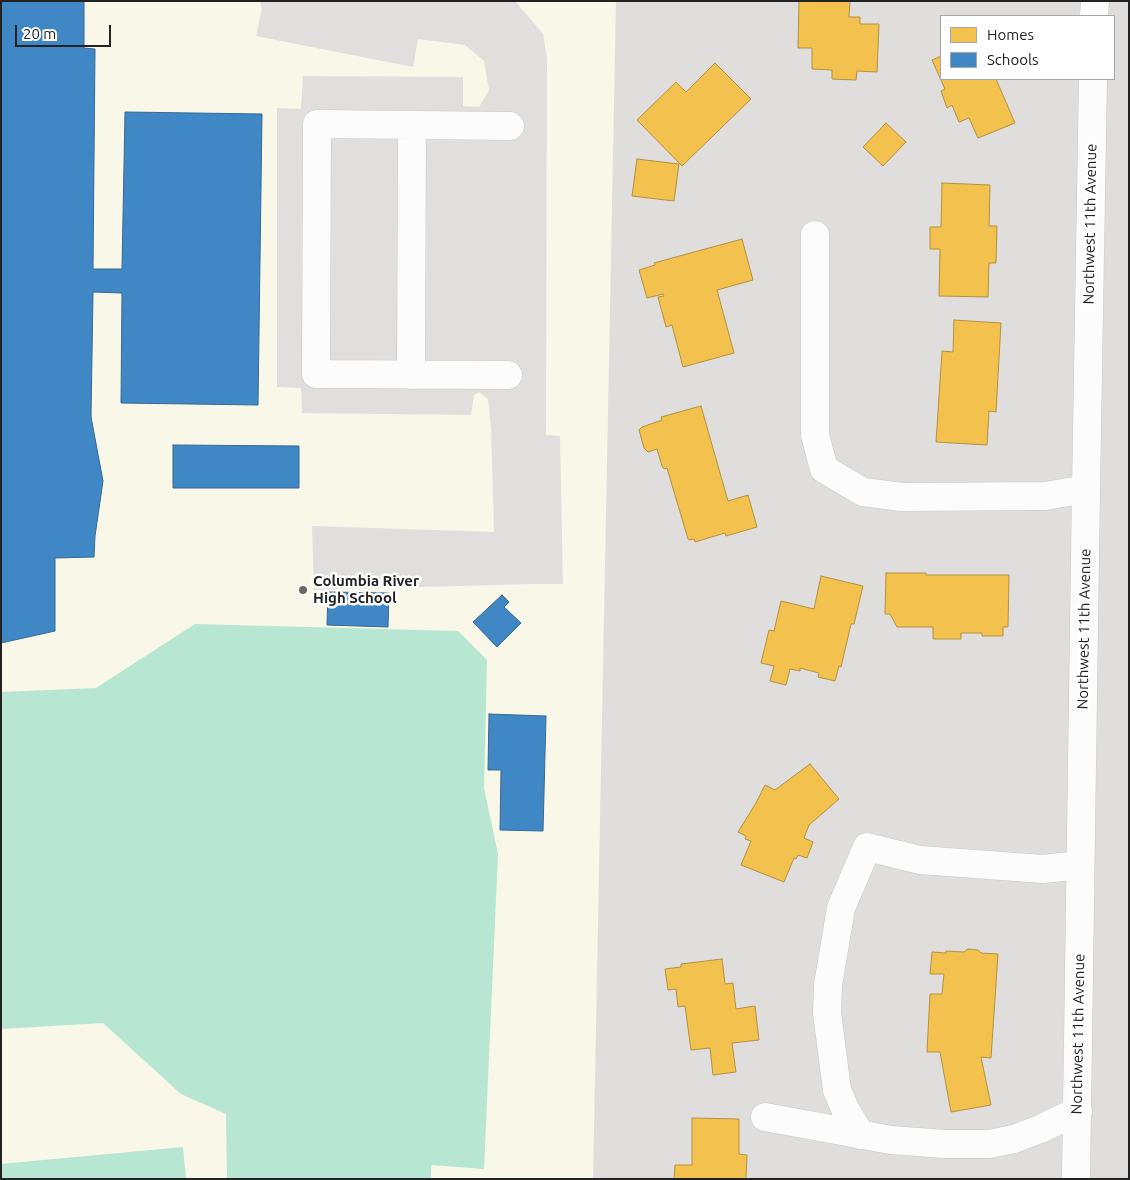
<!DOCTYPE html>
<style>
body{margin:0}
#map{position:relative;width:1130px;height:1180px;overflow:hidden;background:#f0eeeb;font-family:Ubuntu,sans-serif}
canvas{display:block}
.frame{position:absolute;inset:0;border:2px solid #222;pointer-events:none}
.legend{position:absolute;left:940px;top:15px;width:175px;height:65px;box-sizing:border-box;background:#fff;border:1px solid #a7a7a7;margin:0;padding:6px 9px;list-style:none;font-size:15px;color:#222}
.legend li{display:flex;align-items:center;gap:10px;height:25px}
.legend b{width:25px;border:1px solid #a7a7a7}
.scale{position:absolute;left:15px;top:25px;width:96px;height:22px;box-sizing:border-box;border:2px solid #222;border-top:0;padding-left:6px;font-size:15px;line-height:18px;white-space:nowrap;color:#222;-webkit-text-stroke:4px #fff;paint-order:stroke}
</style>
<div id="map">
<canvas width="1130" height="1180"></canvas>
<div class="frame"></div>
<ul class="legend">
<li><b style="height:14px;background:#f2c14e"></b>Homes</li>
<li><b style="height:14px;background:#3f88c5"></b>Schools</li>
</ul>
<div class="scale">20 m</div>
</div>
<script>
const g = document.querySelector('canvas').getContext('2d');
g.lineJoin = 'round';
function paint(path, color) {
  g.fillStyle = color;
  g.fill(path, 'evenodd');
}
function toPath(rows) {
  const path = new Path2D();
  for (const r of rows) {
    path.moveTo(r[0], r[1]);
    for (let i = 2; i < r.length; i += 2) path.lineTo(r[i], r[i + 1]);
  }
  return path;
}
function strokePath(path, color, width, dash) {
  g.strokeStyle = color;
  g.lineWidth = width;
  g.lineCap = dash ? 'butt' : 'round';
  g.setLineDash(dash || []);
  g.stroke(path);
}
function drawText(font, color, halo, rows, align = 'center') {
  g.font = font + ' Ubuntu,sans-serif';
  g.lineWidth = 5;
  g.setLineDash([]);
  g.textBaseline = 'middle';
  g.strokeStyle = halo;
  g.fillStyle = color;
  for (const [text, x, y, turn = 0] of rows) {
    g.save();
    g.translate(x, y);
    g.rotate((+turn || 0) * Math.PI / 180);
    g.textAlign = isNaN(turn) ? turn : align;
    if (halo) g.strokeText(text, 0, 0);
    g.fillText(text, 0, 0);
    g.restore();
  }
}
paint(toPath([
 [1,1,1129,1,1129,1179,1,1179],
 [941,16,1114,16,1114,79,941,79]
]), '#dfdedc');
paint(toPath([
 [1,1,616,1,593,1179,1,1179]
]), '#f8f7e8');
paint(toPath([
 [195,624,458,631,487,660,484,788,498,854,484,1169,431,1165,431,1179,227,1179,226,1114,181,1094,103,1023,1,1029,1,692,96,688],
 [183,1147,186,1179,1,1179,1,1164]
]), '#b7e6d2');
paint(toPath([
 [260,1,515,1,543,34,547,58,546,435,560,436,563,584,531,584,314,590,312,526,494,532,491,428,488,399,479,392,474,395,471,415,302,413,301,388,277,387,277,108,301,109,303,76,463,77,463,106,479,107,489,90,484,61,465,45,418,39,413,67,256,36,262,9]
]), '#e0dfde');
const homes = toPath([
 [799,1,850,1,849,17,860,17,860,24,879,24,877,72,857,71,856,80,832,79,832,70,812,69,812,48,798,48,799,1],
 [941,56,941,79,996,79,1015,123,978,138,969,118,959,122,952,105,947,108,941,91,945,89,932,60,941,56],
 [715,63,751,99,682,166,637,120,676,82,686,92,715,63],
 [886,123,906,142,883,166,863,147,886,123],
 [637,159,679,164,674,201,632,196,637,159],
 [942,183,990,185,989,226,997,226,996,263,989,263,988,297,939,296,940,249,930,249,930,227,941,227,942,183],
 [742,239,753,280,717,290,734,353,683,367,672,325,666,327,658,297,664,296,663,294,647,298,639,270,655,265,654,263,742,239],
 [954,320,1001,323,996,412,989,411,987,445,936,442,942,351,953,352,954,320],
 [701,406,728,501,748,495,757,527,726,536,725,533,695,542,694,539,690,540,688,539,667,468,664,469,662,466,657,449,648,452,644,448,639,430,642,427,662,420,661,417,701,406],
 [886,573,926,573,926,575,1009,575,1008,627,1003,627,1003,636,982,636,982,633,961,633,961,639,933,639,933,627,897,627,890,614,885,614,886,573],
 [821,576,863,586,854,624,851,624,841,667,839,666,835,681,818,677,819,673,800,668,800,671,790,669,786,685,770,681,774,666,761,663,769,630,774,631,781,601,814,609,821,576],
 [810,764,839,799,809,825,804,838,813,842,807,858,798,855,796,859,794,858,784,882,741,865,751,841,745,839,746,836,738,832,756,803,765,785,775,790,810,764],
 [968,949,978,950,981,953,998,954,991,1058,981,1057,991,1105,951,1112,940,1052,927,1052,930,994,942,994,944,974,930,974,932,952,946,953,946,951,964,952,968,949],
 [722,959,725,984,733,983,736,1009,755,1006,759,1040,732,1043,736,1072,713,1075,710,1048,691,1050,685,1006,678,1007,676,989,668,990,665,969,681,967,681,964,722,959],
 [692,1118,739,1119,739,1154,747,1155,746,1179,674,1179,675,1165,692,1165,692,1118]
]);
paint(homes, '#f2c14e');
strokePath(homes, '#b49141', 1);
const schools = toPath([
 [1,1,84,1,84,48,95,49,93,269,122,269,125,112,262,114,258,405,121,403,122,293,93,292,91,417,103,481,95,536,94,557,55,558,55,631,1,643,1,1],
 [173,445,299,446,299,488,173,488,173,445],
 [328,592,389,593,388,627,327,625,328,592],
 [502,595,509,602,504,607,521,623,497,647,473,622,502,595],
 [489,714,546,716,543,831,500,830,501,770,488,770,489,714]
]);
paint(schools, '#3f88c5');
strokePath(schools, '#366994', 1);
const minor = toPath([
 [1094,16,1095,1],
 [815,235,815,435,824,469,863,492,902,497,1045,496,1086,489],
 [411,375,412,125],
 [508,375,316,374,317,124,510,126],
 [765,1117,891,1140,945,1144,989,1144,1014,1139,1040,1129,1078,1111],
 [861,1135,846,1111,837,1090,827,1013,828,985,841,908,867,847,920,860,1043,869,1080,865],
 [1076,1179,1086,489,1093,79]
]);
strokePath(minor, '#c9c8c7', 29);
strokePath(minor, '#fdfcfc', 28);
for (const [x, y, r, color] of [
 [303,590,5,"#6a6968"]
]) {
  const dot = new Path2D();
  dot.arc(x, y, r, 0, 2 * Math.PI);
  g.fillStyle = color;
  g.fill(dot);
  strokePath(dot, '#fff', 2);
}
drawText('15px', '#222', '#fff', [
 ["Northwest 11th Avenue",1090,224,-89],
 ["Northwest 11th Avenue",1084,629,-89],
 ["Northwest 11th Avenue",1078,1034,-89]
]);
drawText('bold 15px', '#222', '#fff', [
 ["Columbia River",313,581],
 ["High School",313,598]
], 'left');
</script>
